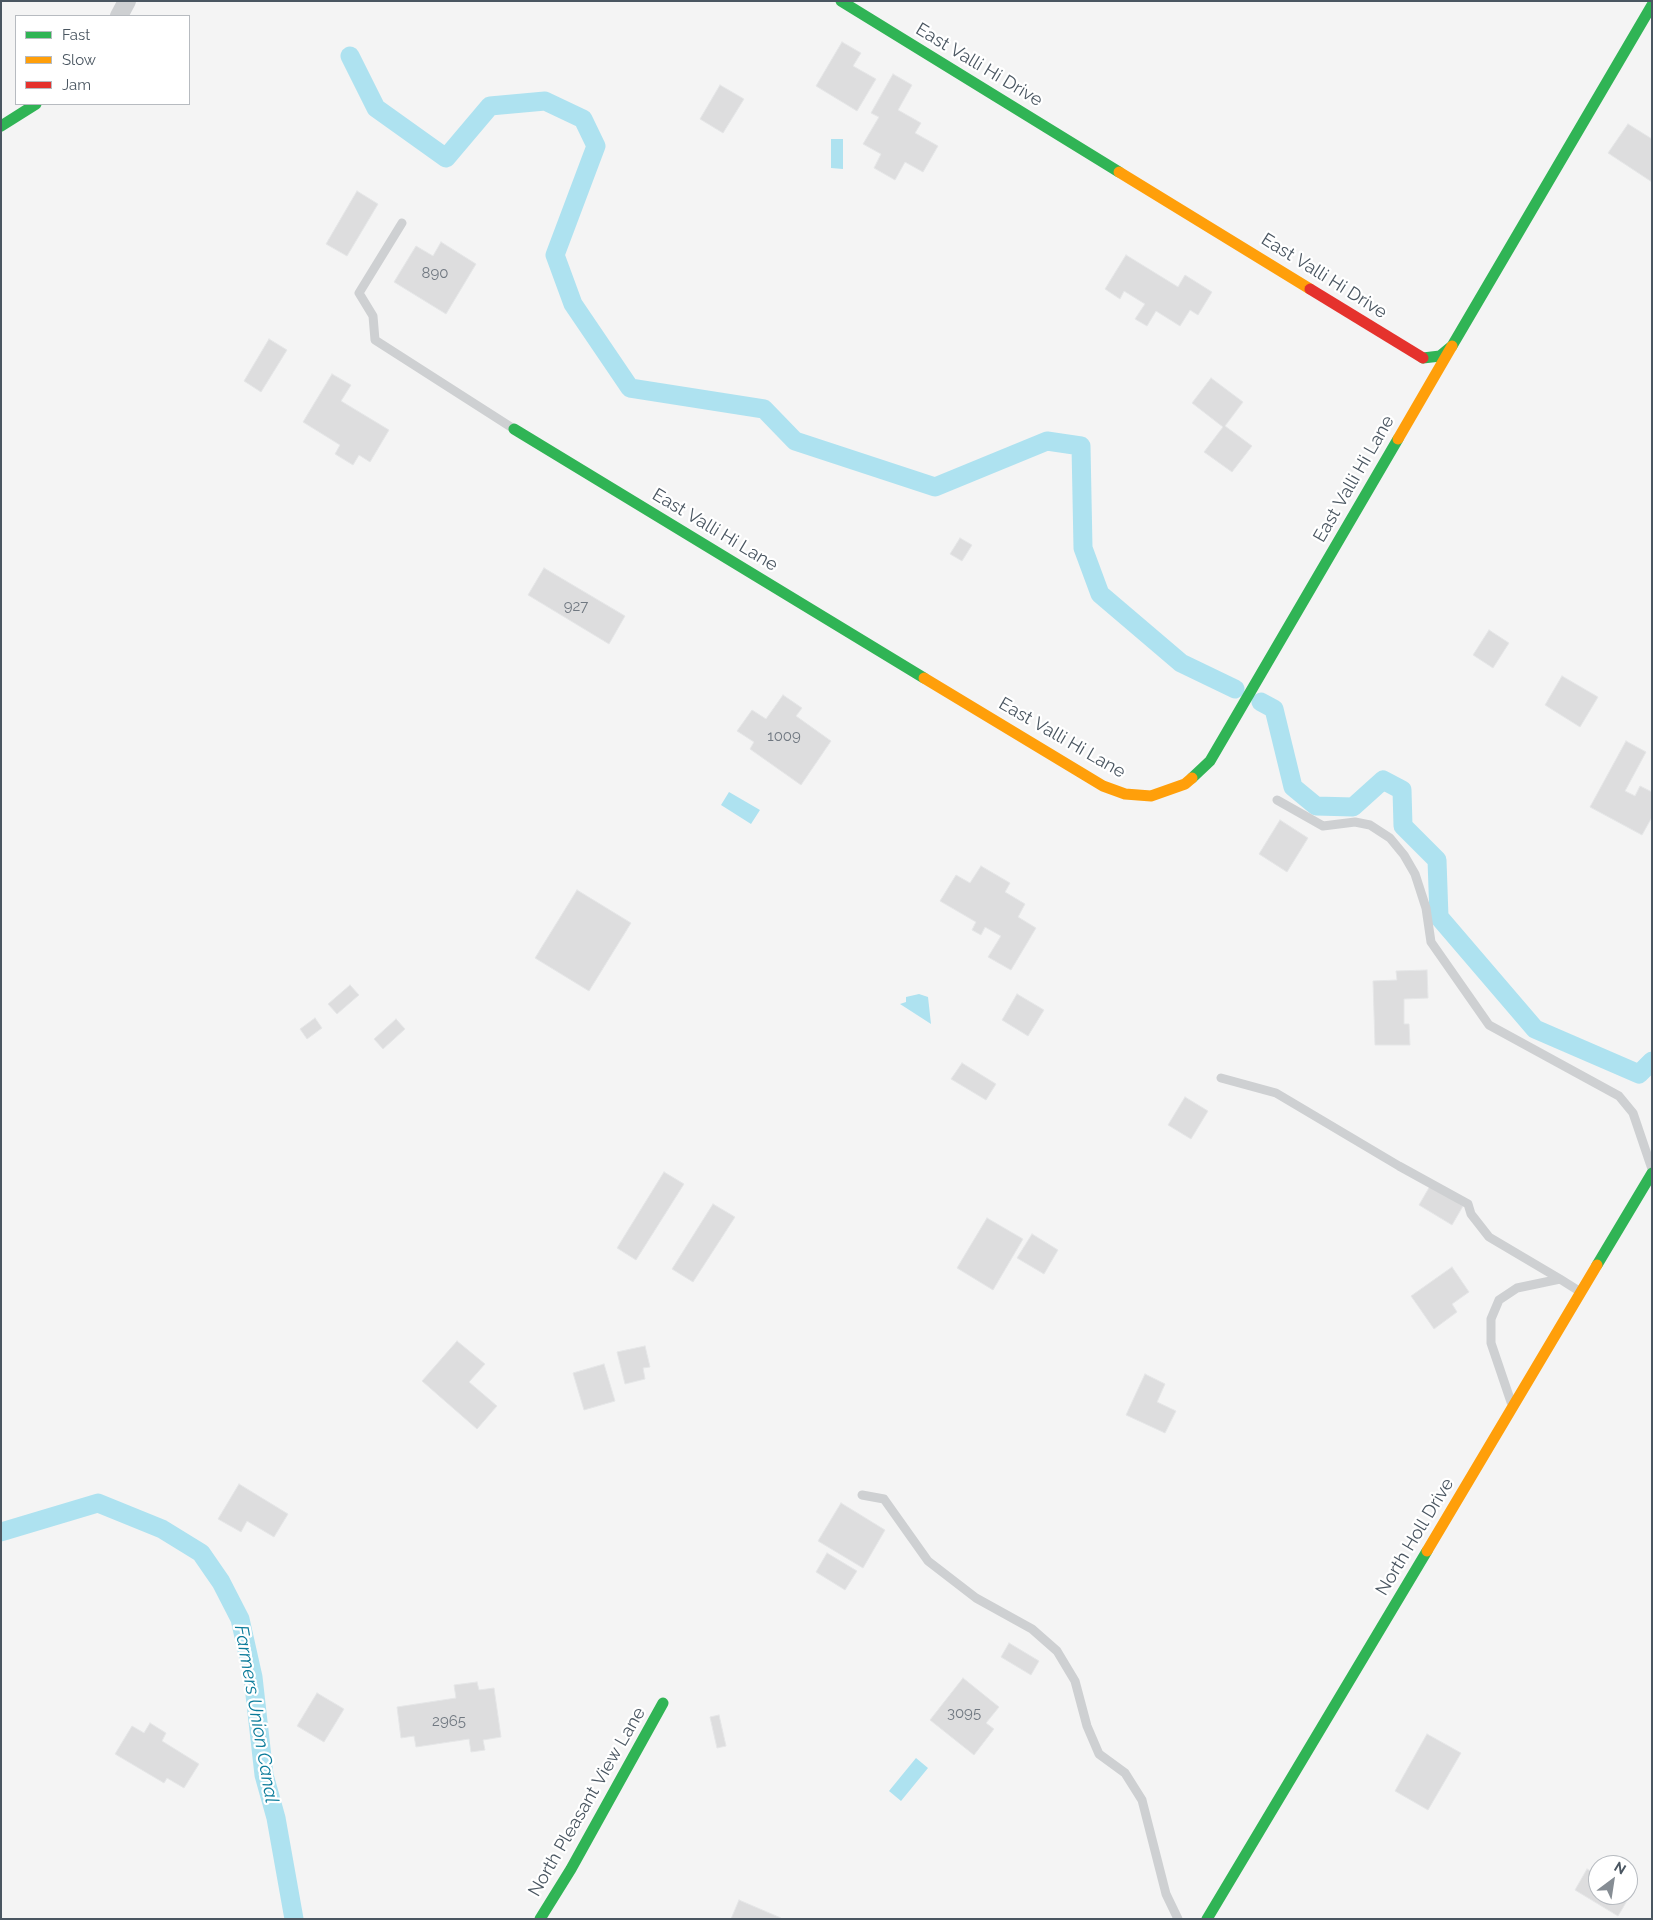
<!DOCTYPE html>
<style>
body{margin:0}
#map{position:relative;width:1653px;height:1920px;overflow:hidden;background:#f4f4f4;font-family:Raleway,sans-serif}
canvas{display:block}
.frame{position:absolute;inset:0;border:2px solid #4a5661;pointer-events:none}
.legend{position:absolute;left:15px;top:15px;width:175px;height:90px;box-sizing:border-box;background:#fff;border:1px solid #b7bbc0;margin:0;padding:6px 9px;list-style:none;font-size:15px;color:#4a5661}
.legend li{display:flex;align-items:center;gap:10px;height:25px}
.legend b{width:25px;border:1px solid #b7bbc0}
.north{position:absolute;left:1588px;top:1855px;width:50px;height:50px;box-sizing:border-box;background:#fff;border:1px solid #b7bbc0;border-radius:50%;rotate:31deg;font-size:14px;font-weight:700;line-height:20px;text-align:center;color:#4a5661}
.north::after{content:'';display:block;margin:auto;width:18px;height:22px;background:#868d94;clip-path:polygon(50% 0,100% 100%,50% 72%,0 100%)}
</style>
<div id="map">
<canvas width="1653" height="1920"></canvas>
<div class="frame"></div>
<ul class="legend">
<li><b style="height:6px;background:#30b455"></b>Fast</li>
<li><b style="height:6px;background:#ff9f0a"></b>Slow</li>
<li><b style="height:6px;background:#e5322d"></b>Jam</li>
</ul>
<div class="north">N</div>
</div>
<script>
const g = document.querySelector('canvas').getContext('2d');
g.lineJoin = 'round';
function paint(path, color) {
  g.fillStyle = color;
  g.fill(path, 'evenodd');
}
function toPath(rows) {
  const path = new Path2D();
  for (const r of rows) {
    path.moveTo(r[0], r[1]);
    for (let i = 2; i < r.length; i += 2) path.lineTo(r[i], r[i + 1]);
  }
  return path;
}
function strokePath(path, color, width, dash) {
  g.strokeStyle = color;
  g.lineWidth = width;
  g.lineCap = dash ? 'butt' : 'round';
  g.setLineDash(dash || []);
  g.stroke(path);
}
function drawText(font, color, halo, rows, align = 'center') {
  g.font = font + ' Raleway,sans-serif';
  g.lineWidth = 4.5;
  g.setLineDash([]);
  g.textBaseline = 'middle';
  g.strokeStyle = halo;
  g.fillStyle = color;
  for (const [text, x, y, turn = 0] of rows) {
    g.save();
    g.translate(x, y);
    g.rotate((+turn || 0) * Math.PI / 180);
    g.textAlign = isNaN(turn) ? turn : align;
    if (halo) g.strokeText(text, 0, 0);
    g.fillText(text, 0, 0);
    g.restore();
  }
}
paint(toPath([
 [831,139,843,139,843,169,831,168],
 [729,792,760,810,751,824,721,805],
 [919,994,928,997,931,1024,900,1004,906,1002,906,997],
 [916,1758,928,1768,901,1801,889,1791]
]), '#aee2f0');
strokePath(toPath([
 [350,56,376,108,446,158,490,106,545,101,583,119,596,146,555,255,573,304,630,388,764,409,795,441,935,487,1047,441,1081,446,1083,548,1100,594,1181,663,1235,689],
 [1261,702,1274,709,1293,787,1316,806,1353,807,1383,780,1402,790,1403,826,1437,860,1439,917,1535,1029,1639,1074,1652,1061],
 [1,1532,98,1503,162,1529,201,1553,221,1582,240,1619,253,1677,264,1775,276,1818,294,1919]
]), '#aee2f0', 19);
const building = toPath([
 [842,42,861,53,853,66,876,79,857,111,816,86,842,42],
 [893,74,912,85,898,110,921,123,915,133,938,146,923,172,905,162,895,180,874,168,881,154,863,144,879,117,871,113,893,74],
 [720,85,744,99,723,133,700,119,720,85],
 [1628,124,1652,139,1652,182,1608,153,1628,124],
 [357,191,378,204,347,256,326,244,357,191],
 [441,242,476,264,446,314,394,282,416,246,433,256,441,242],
 [1126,255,1178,287,1185,275,1212,292,1198,315,1190,310,1180,326,1156,311,1147,326,1135,319,1145,304,1124,291,1120,299,1105,289,1126,255],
 [269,339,287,350,261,392,244,381,269,339],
 [332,374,351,385,341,401,389,430,370,462,359,455,353,465,335,454,340,445,303,422,332,374],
 [1211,378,1243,402,1225,426,1252,446,1232,472,1204,452,1223,427,1192,403,1211,378],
 [960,538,972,545,962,561,950,554,960,538],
 [544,568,625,616,609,644,528,595,544,568],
 [1489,630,1509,643,1493,668,1473,655,1489,630],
 [1562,676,1598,697,1580,727,1545,705,1562,676],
 [783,695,802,708,796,716,831,741,801,785,750,749,754,742,737,731,752,710,766,719,783,695],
 [1626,741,1646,752,1625,791,1635,796,1640,786,1652,792,1652,817,1642,835,1590,807,1626,741],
 [1280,820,1308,838,1287,872,1259,854,1280,820],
 [981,866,1010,883,1005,892,1025,904,1018,917,1036,928,1011,970,988,957,1001,936,985,927,981,935,972,930,976,922,940,901,956,875,970,883,981,866],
 [577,890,631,923,589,991,535,958,577,890],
 [1427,970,1428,998,1404,999,1404,1024,1409,1024,1410,1045,1375,1045,1373,981,1397,980,1396,971,1427,970],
 [350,985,359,995,337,1014,328,1004,350,985],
 [1017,994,1044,1010,1028,1036,1002,1020,1017,994],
 [315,1018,322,1028,307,1039,300,1029,315,1018],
 [396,1019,405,1029,383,1049,374,1039,396,1019],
 [962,1063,996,1084,986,1100,951,1079,962,1063],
 [1185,1097,1208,1111,1191,1139,1168,1125,1185,1097],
 [664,1172,684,1184,636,1260,617,1248,664,1172],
 [1430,1186,1463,1206,1452,1225,1419,1205,1430,1186],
 [713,1204,735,1217,693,1282,672,1269,713,1204],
 [987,1218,1023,1239,993,1290,957,1268,987,1218],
 [1032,1234,1058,1250,1044,1274,1017,1258,1032,1234],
 [1452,1267,1469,1292,1452,1304,1457,1312,1434,1329,1411,1296,1452,1267],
 [457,1341,485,1364,469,1382,497,1406,477,1429,422,1381,457,1341],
 [645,1346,650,1367,643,1368,645,1379,625,1384,617,1352,645,1346],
 [604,1364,615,1401,584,1410,573,1373,604,1364],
 [1145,1374,1165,1384,1157,1402,1176,1411,1165,1433,1126,1415,1145,1374],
 [239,1484,288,1514,274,1537,247,1521,241,1532,218,1519,239,1484],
 [841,1503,885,1530,863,1568,818,1541,841,1503],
 [827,1553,857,1571,845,1590,816,1572,827,1553],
 [1009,1643,1039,1661,1031,1675,1001,1657,1009,1643],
 [963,1678,999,1707,986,1723,994,1729,974,1755,930,1720,963,1678],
 [477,1682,479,1690,494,1688,501,1737,483,1740,485,1750,471,1752,469,1739,416,1747,414,1736,401,1738,397,1707,456,1698,454,1685,477,1682],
 [317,1693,344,1709,324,1742,297,1726,317,1693],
 [719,1715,726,1746,717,1748,710,1717,719,1715],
 [150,1723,166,1733,162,1741,199,1764,184,1788,167,1778,164,1783,115,1754,132,1726,144,1733,150,1723],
 [1427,1734,1461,1753,1428,1810,1395,1791,1427,1734],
 [1587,1869,1598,1875,1598,1895,1631,1894,1618,1916,1575,1890,1587,1869],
 [739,1900,781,1918,780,1919,731,1919,739,1900]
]);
paint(building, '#ddddde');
strokePath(building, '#e5e6e7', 1);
strokePath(toPath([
 [402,223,359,293,373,316,375,340,514,429],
 [1277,800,1323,826,1355,822,1370,825,1390,838,1404,855,1415,874,1426,908,1431,942,1489,1025,1619,1096,1633,1113,1652,1169],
 [1221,1078,1276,1093,1399,1166,1468,1204,1471,1214,1489,1237,1560,1279],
 [1511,1402,1491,1343,1491,1319,1499,1300,1517,1288,1560,1279,1579,1291],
 [862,1495,884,1499,928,1561,976,1598,1032,1629,1057,1651,1075,1681,1087,1726,1099,1754,1125,1773,1142,1800,1166,1894,1178,1919]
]), '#ced0d2', 9);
strokePath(toPath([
 [119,16,127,1]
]), '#ced0d2', 18);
strokePath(toPath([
 [841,1,1119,172],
 [1,126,36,104],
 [1423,358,1440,356,1452,346,1652,5],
 [514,429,924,678],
 [1192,778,1210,761,1398,439],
 [1597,1265,1652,1173],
 [540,1919,571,1869,663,1703],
 [1207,1919,1427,1551]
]), '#30b455', 11);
strokePath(toPath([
 [1119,172,1310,289],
 [1398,439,1452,346],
 [924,678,1103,786,1125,794,1151,796,1185,784,1192,778],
 [1427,1551,1597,1265]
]), '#ff9f0a', 11);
strokePath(toPath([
 [1310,289,1423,358]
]), '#e5322d', 11);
drawText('15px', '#707881', null, [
 ["890",435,273],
 ["927",576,606],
 ["1009",784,736],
 ["3095",964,1713],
 ["2965",449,1721]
]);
drawText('18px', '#4a5661', '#fff', [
 ["East Valli Hi Drive",979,65,31],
 ["East Valli Hi Drive",1324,276,32],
 ["East Valli Hi Lane",1354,479,-60],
 ["East Valli Hi Lane",715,530,31],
 ["East Valli Hi Lane",1062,738,30],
 ["North Holl Drive",1415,1537,-59],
 ["North Pleasant View Lane",587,1802,-60]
]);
drawText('italic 19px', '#0c7c9b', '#fff', [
 ["Farmers Union Canal",256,1714,80]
]);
</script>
